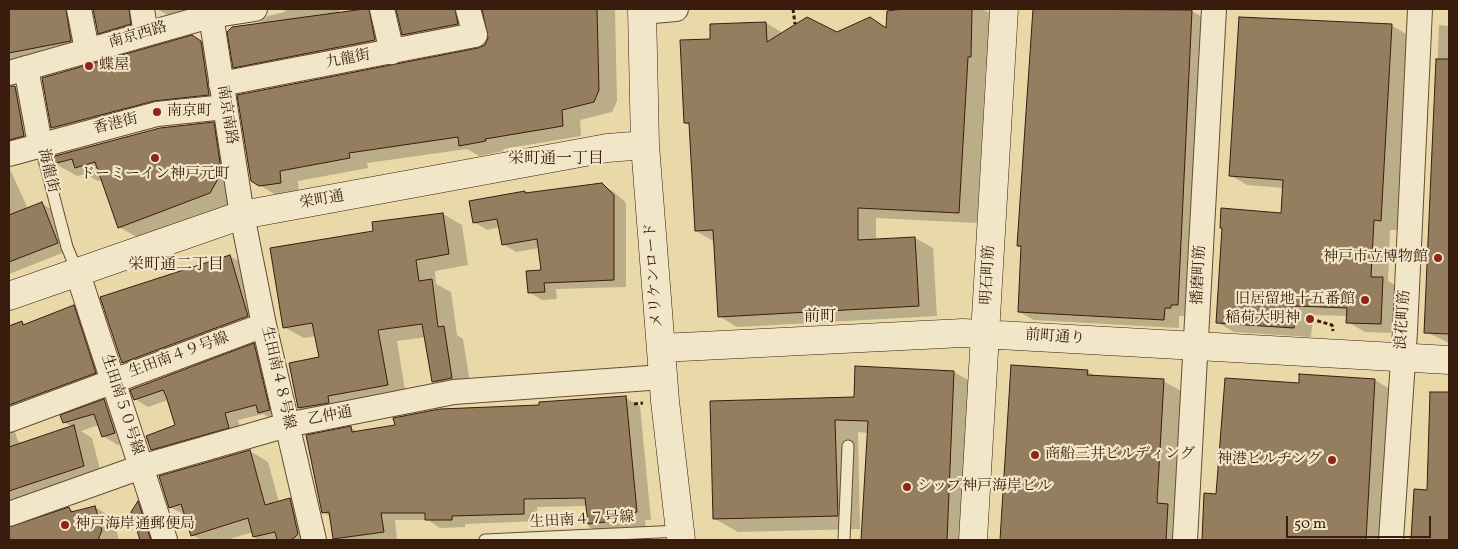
<!DOCTYPE html>
<meta charset="utf-8">
<style>
body{margin:0}
#map{position:relative;width:1458px;height:549px;overflow:hidden;background:#e9d9a9;font-family:Vollkorn,serif}
canvas{display:block}
.frame{position:absolute;inset:0;border:10px solid #3a1c0e;pointer-events:none}
.scale{position:absolute;left:1286px;top:516px;width:145px;height:22px;box-sizing:border-box;border:2px solid #3a1c0e;border-top:0;padding-left:6px;font-size:15px;line-height:18px;white-space:nowrap;color:#3a1c0e;-webkit-text-stroke:4px #f1e6c7;paint-order:stroke}
</style>
<div id="map">
<canvas width="1458" height="549"></canvas>
<div class="frame"></div>
<div class="scale">50 m</div>
</div>
<script>
const g = document.querySelector('canvas').getContext('2d');
g.lineJoin = 'round';
function paint(path, color) {
  g.fillStyle = color;
  g.fill(path, 'evenodd');
}
function toPath(rows) {
  const path = new Path2D();
  for (const r of rows) {
    path.moveTo(r[0], r[1]);
    for (let i = 2; i < r.length; i += 2) path.lineTo(r[i], r[i + 1]);
  }
  return path;
}
function strokePath(path, color, width, dash) {
  g.strokeStyle = color;
  g.lineWidth = width;
  g.lineCap = dash ? 'butt' : 'round';
  g.setLineDash(dash || []);
  g.stroke(path);
}
function drawText(font, color, halo, rows, align = 'center') {
  g.font = font + ' Vollkorn,"Noto Serif JP",serif';
  g.lineWidth = 4.5;
  g.setLineDash([]);
  g.textBaseline = 'middle';
  g.strokeStyle = halo;
  g.fillStyle = color;
  for (const [text, x, y, turn = 0] of rows) {
    g.save();
    g.translate(x, y);
    g.rotate((+turn || 0) * Math.PI / 180);
    g.textAlign = isNaN(turn) ? turn : align;
    if (halo) g.strokeText(text, 0, 0);
    g.fillText(text, 0, 0);
    g.restore();
  }
}
paint(toPath([
 [9,9,78,9,82,47,9,69],
 [93,9,141,9,141,30,110,39,99,33],
 [157,9,196,9,195,11,168,15],
 [284,9,339,9,340,14,371,9,389,48,248,75,234,67,258,24,268,16,285,12],
 [397,9,480,9,476,35,422,45,403,34],
 [483,9,615,9,617,101,612,112,580,120,581,136,503,149,504,151,479,156,467,149,367,163,368,168,298,181,299,193,278,196,252,181,486,46,490,32],
 [915,9,982,9,990,13,989,67,986,67,977,223,876,218,876,240,915,238,933,248,937,316,737,327,719,316,715,242,696,231,691,126,685,123,711,40,766,23,783,33,837,33,870,18,887,28,888,12],
 [1034,9,1192,11,1207,20,1193,313,1185,312,1185,316,1179,316,1179,328,1034,320,1019,312,1022,248,1018,246],
 [1391,25,1408,35,1398,230,1390,230,1388,281,1400,288,1398,333,1365,332,1348,322,1348,316,1313,315,1311,337,1234,332,1217,322,1283,214,1284,188,1247,185,1230,175],
 [1439,25,1449,26,1449,343,1426,332],
 [192,37,208,46,216,99,60,132,52,128],
 [9,87,15,87,28,94,37,143,9,157],
 [213,123,236,136,233,206,142,240,119,227,102,180,98,181,86,174,77,176,54,163],
 [9,167,28,209,41,203,54,211,70,250,9,274],
 [601,184,614,192,626,203,626,287,556,289,557,299,542,300,529,292,542,271,539,248,516,252,503,244,500,227,487,230,474,222,524,192,527,194],
 [443,214,462,225,468,265,435,271,436,284,451,292,457,335,463,339,471,389,452,392,433,381,426,337,397,341,406,396,318,419,299,408,320,358,316,336,304,338,284,327,374,232],
 [230,256,253,269,271,329,146,376,123,363],
 [74,307,92,318,114,383,14,429,18,441,23,444,72,427,64,422,104,400,120,410,130,442,118,445,103,436,99,425,81,431,92,438,102,477,9,504,9,386,15,384,9,367,9,327,22,322,26,325],
 [254,345,268,353,283,417,273,420,263,414,238,420,242,435,166,457,152,449,176,425,168,400,148,407,135,399],
 [856,367,954,372,977,385,970,540,862,540,868,433,858,432,860,529,738,532,715,519,855,398],
 [1012,367,1087,371,1098,377,1163,381,1183,392,1186,540,1001,540],
 [1301,376,1375,380,1393,391,1384,540,1204,540,1206,494,1217,495,1300,385],
 [1431,393,1449,394,1449,540,1412,540,1415,491,1428,491],
 [626,398,640,406,651,520,645,520,646,533,603,535,589,527,587,506,537,507,538,521,465,524,465,527,440,528,428,520,395,520,397,539,338,540,334,538,331,517,323,512,351,428,358,432,540,406],
 [250,451,268,462,279,502,290,499,308,510,315,540,256,540,253,532,227,540,202,540,192,535,187,516,170,507],
 [138,503,156,513,165,540,140,540,131,514],
 [95,507,113,518,119,540,9,540,9,529,69,509,76,512]
]), '#0003');
const building = toPath([
 [9,9,66,9,71,41,9,53,9,9],
 [93,9,129,9,131,24,98,34,93,9],
 [364,9,369,9,375,40,233,68,227,32,232,27,364,9],
 [396,9,455,9,458,24,402,35,396,9],
 [482,9,597,9,599,90,594,102,562,110,563,126,485,139,486,141,459,146,458,137,349,153,350,158,280,171,281,183,259,186,251,181,237,95,478,48,485,45,488,38,482,9],
 [903,9,972,9,971,57,968,57,959,213,858,208,858,240,915,237,919,306,718,317,713,230,695,231,689,123,684,123,680,40,710,39,710,24,766,22,767,42,807,17,837,32,870,17,886,28,887,11,903,9],
 [1033,9,1192,10,1178,305,1171,305,1171,308,1165,308,1164,320,1018,312,1021,246,1017,246,1033,9],
 [1239,17,1392,24,1381,221,1374,220,1371,277,1383,277,1381,324,1346,323,1347,308,1296,306,1294,328,1216,323,1222,228,1220,228,1221,208,1281,213,1283,180,1229,176,1239,17],
 [192,35,201,41,209,95,154,101,51,128,42,78,192,35],
 [1436,59,1449,59,1449,334,1424,333,1436,59],
 [9,86,15,86,24,136,9,140,9,86],
 [214,122,222,176,219,177,210,193,118,228,95,162,75,168,72,159,53,164,51,157,160,128,214,122],
 [602,183,614,195,614,280,544,283,545,292,528,293,526,271,541,270,537,239,502,245,497,219,473,223,469,201,525,191,525,193,602,183],
 [42,202,58,243,9,262,9,215,42,202],
 [443,213,449,254,416,260,419,281,432,279,438,327,444,326,452,378,432,382,422,324,378,330,388,385,328,396,329,403,298,408,289,363,319,357,312,323,283,328,270,248,373,231,372,222,443,213],
 [230,255,248,316,122,363,100,297,230,255],
 [74,305,96,373,9,405,9,326,22,321,23,325,74,305],
 [254,343,270,410,258,413,256,405,225,413,229,428,151,450,146,436,175,425,166,396,163,390,134,400,130,390,254,343],
 [1011,365,1088,370,1087,375,1164,379,1157,503,1168,504,1166,540,1000,540,1011,365],
 [855,366,954,371,947,540,861,540,868,421,835,420,838,516,713,519,710,401,854,397,855,366],
 [1299,374,1375,379,1366,540,1202,540,1204,493,1216,494,1225,378,1299,383,1299,374],
 [1430,392,1449,392,1449,540,1411,540,1414,489,1427,490,1430,392],
 [626,396,637,512,631,513,632,519,588,524,585,498,524,499,524,514,452,516,452,520,425,520,425,513,381,513,384,532,333,539,329,512,322,513,306,435,351,426,352,432,395,425,393,418,440,409,539,405,539,402,626,396],
 [104,399,115,433,102,437,94,414,63,423,60,415,104,399],
 [74,425,84,466,9,491,9,447,74,425],
 [250,450,265,505,290,498,298,534,293,539,287,540,277,540,275,532,253,537,248,518,191,536,181,504,169,508,159,476,250,450],
 [138,501,151,540,140,540,131,512,138,501],
 [95,506,102,530,98,540,9,540,9,527,69,507,71,512,95,506]
]);
paint(building, '#957e5f');
strokePath(building, '#3a1c0e', 1);
const lane = toPath([
 [40,144,67,247,77,271],
 [485,540,680,531],
 [844,540,848,446]
]);
const street = toPath([
 [79,9,87,50],
 [142,9,146,34],
 [210,9,242,215,264,325,314,540],
 [382,9,392,52],
 [642,12,676,9],
 [26,68,40,144],
 [9,73,210,16,255,9],
 [221,84,475,35,468,9],
 [9,154,157,114,225,107],
 [77,271,165,540],
 [9,420,264,325],
 [9,514,141,467,287,425,454,392,663,377],
 [1185,540,1214,9],
 [1391,540,1405,331,1420,9]
]);
const secondary = toPath([
 [642,9,645,145,665,401,681,540],
 [9,296,242,215,607,148,645,145],
 [661,348,963,333,1449,360],
 [973,540,1004,9]
]);
strokePath(lane, '#664b35', 13);
strokePath(street, '#664b35', 26);
strokePath(secondary, '#3a1c0e', 29);
strokePath(toPath([
 [793,9,795,24],
 [1311,319,1332,325,1333,331],
 [634,404,643,403]
]), '#3a1c0e', 3, [4, 2.5]);
strokePath(lane, '#f1e6c7', 11);
strokePath(street, '#f1e6c7', 24);
strokePath(secondary, '#f1e6c7', 28);
for (const [x, y, r, color] of [
 [89,66,5,"#8f2418"],
 [157,112,5,"#8f2418"],
 [155,158,5,"#8f2418"],
 [1438,258,5,"#8f2418"],
 [1365,300,5,"#8f2418"],
 [1310,319,5,"#8f2418"],
 [1035,455,5,"#8f2418"],
 [1332,460,5,"#8f2418"],
 [907,487,5,"#8f2418"],
 [65,525,5,"#8f2418"]
]) {
  const dot = new Path2D();
  dot.arc(x, y, r, 0, 2 * Math.PI);
  g.fillStyle = color;
  g.fill(dot);
  strokePath(dot, '#f1e6c7', 2);
}
drawText('15px', '#3a1c0e', '#f1e6c7', [
 ["南京西路",138,36,-16],
 ["九龍街",348,60,-11],
 ["南京南路",226,115,81],
 ["香港街",116,125,-14],
 ["海龍街",47,171,76],
 ["栄町通",322,201,-10],
 ["メリケンロード",655,275,-94],
 ["明石町筋",989,275,-87],
 ["播磨町筋",1200,275,-87],
 ["浪花町筋",1404,320,-86],
 ["前町通り",1055,338,4],
 ["生田南４９号線",179,356,-20],
 ["生田南４８号線",277,378,77],
 ["生田南５０号線",121,405,72],
 ["乙仲通",330,417,-11],
 ["生田南４７号線",582,521,-3]
]);
drawText('15px', '#3a1c0e', '#f1e6c7', [
 ["蝶屋",99,66],
 ["南京町",167,112],
 ["ドーミーイン神戸元町",155,175,"center"],
 ["神戸市立博物館",1428,258,"right"],
 ["旧居留地十五番館",1355,300,"right"],
 ["稲荷大明神",1300,319,"right"],
 ["商船三井ビルディング",1045,455],
 ["神港ビルヂング",1322,460,"right"],
 ["シップ神戸海岸ビル",917,487],
 ["神戸海岸通郵便局",75,525]
], 'left');
drawText('16px', '#3a1c0e', '#f1e6c7', [
 ["栄町通一丁目",556,160],
 ["栄町通二丁目",176,266],
 ["前町",820,318]
]);
</script>
